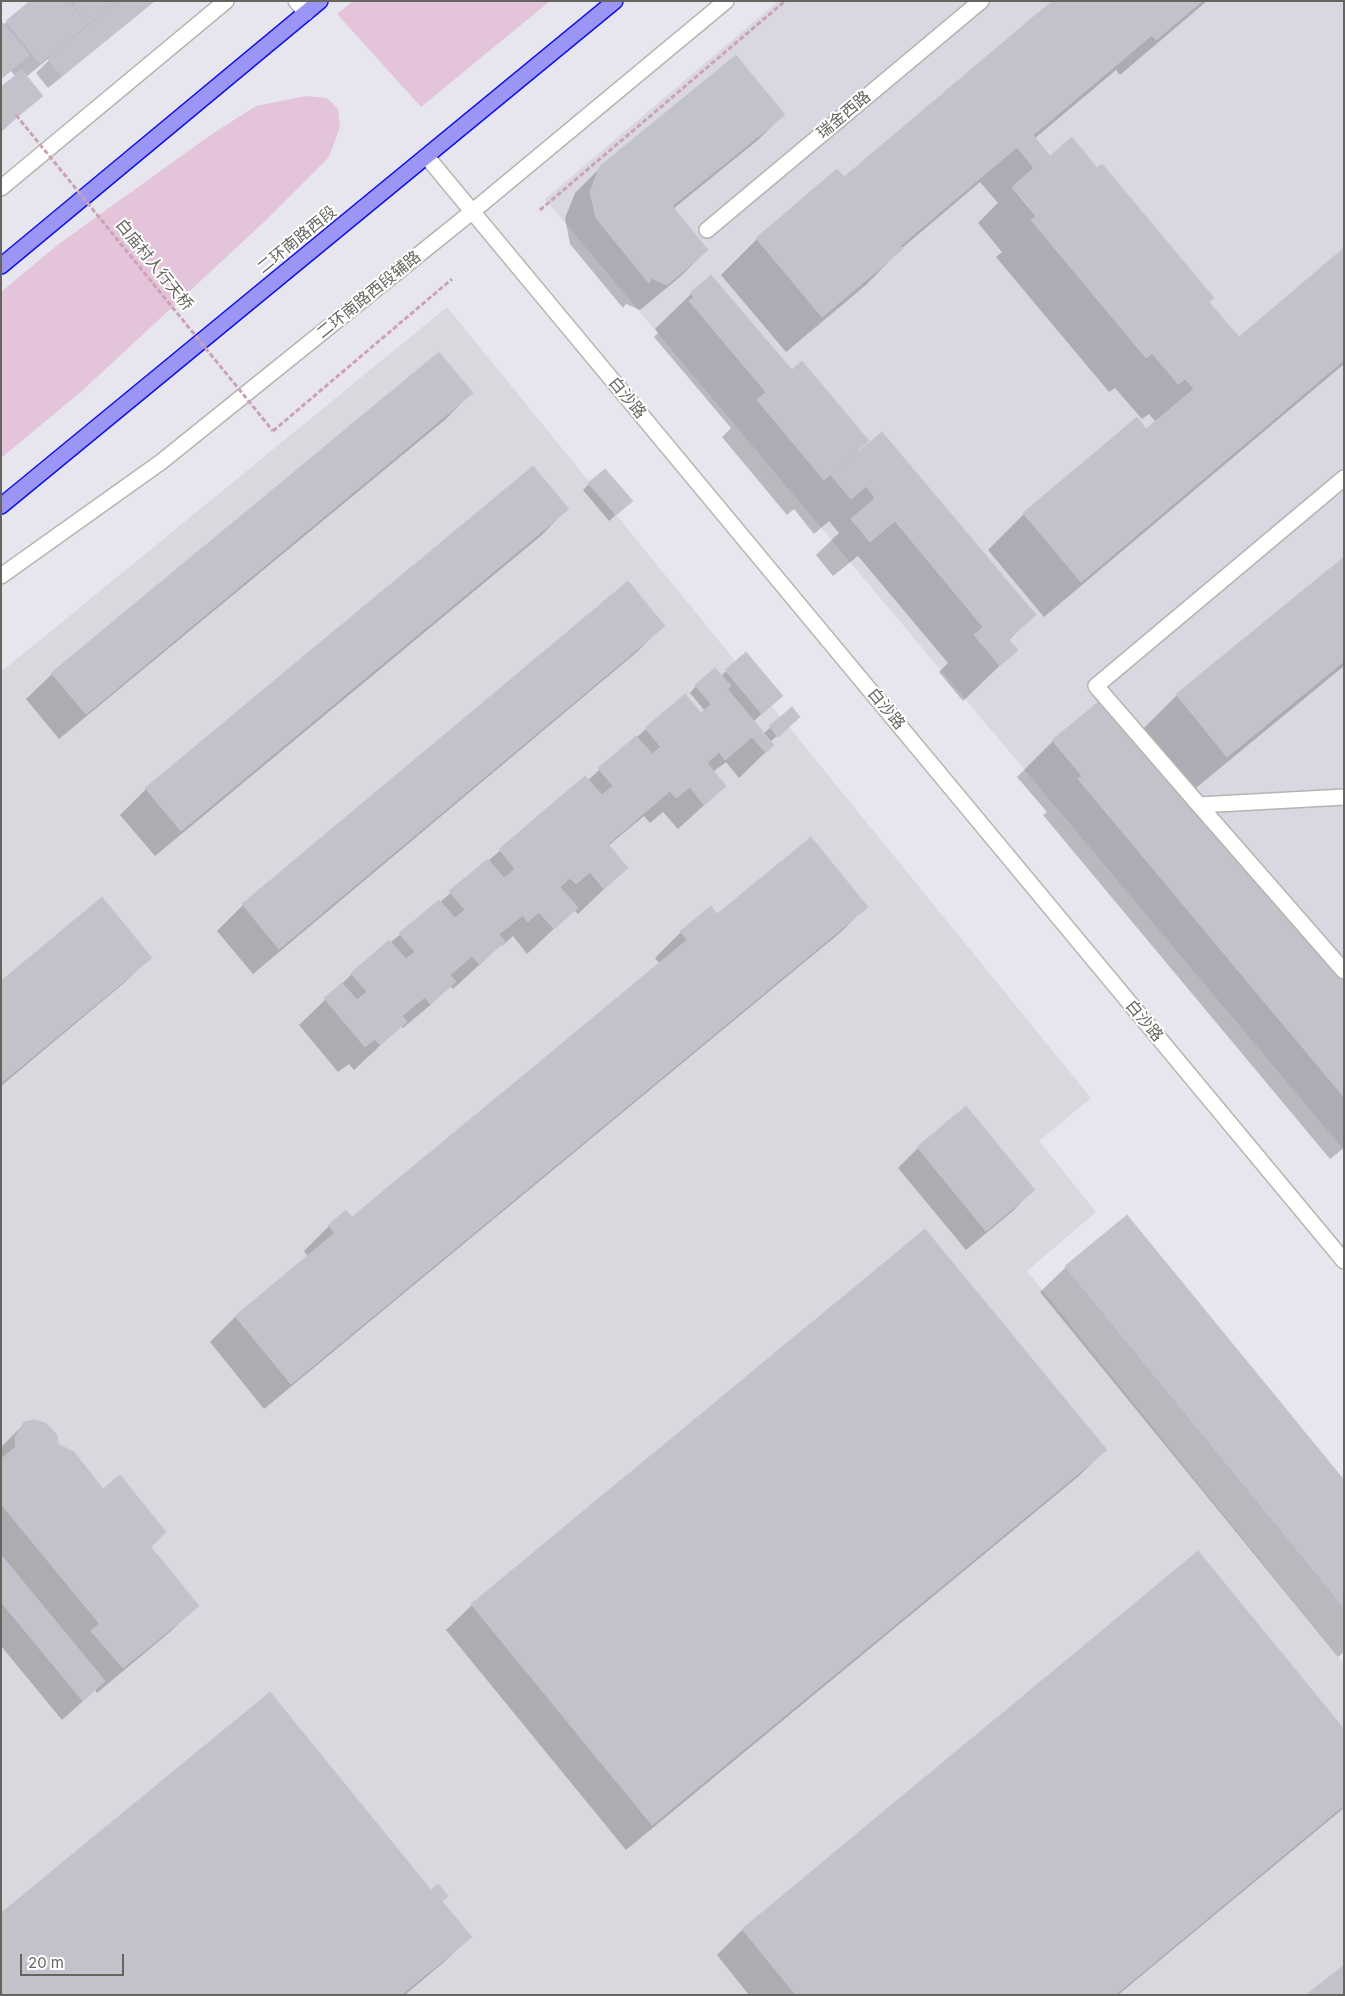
<!DOCTYPE html>
<meta charset="utf-8">
<style>
body{margin:0}
#map{position:relative;width:1345px;height:1996px;overflow:hidden;background:#e7e6ef;font-family:Inter,sans-serif}
canvas{display:block}
.frame{position:absolute;inset:0;border:2px solid #65645e;pointer-events:none}
.scale{position:absolute;left:20px;top:1954px;width:104px;height:22px;box-sizing:border-box;border:2px solid #65645e;border-top:0;padding-left:6px;font-size:15px;line-height:18px;white-space:nowrap;color:#65645e;-webkit-text-stroke:4px #fff;paint-order:stroke}
</style>
<div id="map">
<canvas width="1345" height="1996"></canvas>
<div class="frame"></div>
<div class="scale">20 m</div>
</div>
<script>
const g = document.querySelector('canvas').getContext('2d');
g.lineJoin = 'round';
function paint(path, color) {
  g.fillStyle = color;
  g.fill(path, 'evenodd');
}
function toPath(rows) {
  const path = new Path2D();
  for (const r of rows) {
    path.moveTo(r[0], r[1]);
    for (let i = 2; i < r.length; i += 2) path.lineTo(r[i], r[i + 1]);
  }
  return path;
}
function strokePath(path, color, width, dash) {
  g.strokeStyle = color;
  g.lineWidth = width;
  g.lineCap = dash ? 'butt' : 'round';
  g.setLineDash(dash || []);
  g.stroke(path);
}
function drawText(font, color, halo, rows, align = 'center') {
  g.font = font + ' Inter,"Noto Sans SC",sans-serif';
  g.lineWidth = 4;
  g.setLineDash([]);
  g.textBaseline = 'middle';
  g.strokeStyle = halo;
  g.fillStyle = color;
  for (const [text, x, y, turn = 0] of rows) {
    g.save();
    g.translate(x, y);
    g.rotate((+turn || 0) * Math.PI / 180);
    g.textAlign = isNaN(turn) ? turn : align;
    if (halo) g.strokeText(text, 0, 0);
    g.fillText(text, 0, 0);
    g.restore();
  }
}
paint(toPath([
 [447,307,1091,1098,1039,1141,1096,1212,1027,1271,1344,1664,1344,1995,1,1995,1,672]
]), '#d8d8de');
paint(toPath([
 [778,1,1344,1,1344,1150,545,199]
]), '#d8d7e2');
paint(toPath([
 [353,1,550,1,421,107,337,14],
 [306,96,327,98,338,109,340,127,329,157,262,224,83,390,1,458,1,292,60,243,212,134,256,106]
]), '#e4c4db');
paint(toPath([
 [32,1,155,1,48,88,36,73,49,60,48,59,26,77,41,96,1,132,1,89,16,77,11,71,1,79,1,23,3,25],
 [1054,1,1207,1,1120,75,1116,70,1034,139,1050,158,1208,302,1239,339,1344,250,1344,364,1044,617,988,550,1024,514,1156,422,1149,414,1142,419,1115,388,1109,392,996,257,1002,252,978,223,998,203,980,182,901,249,866,285,786,352,721,275,757,239,843,179],
 [1013,189,1016,189,1042,219,1040,221],
 [783,115,758,140,673,209,707,250,681,276,640,310,626,304,623,308,570,244,565,218,575,193,601,167],
 [691,294,792,372,868,441,854,455,855,456,1034,615,1008,641,1016,650,963,701,939,672,948,663,858,556,833,576,816,555,839,533,829,521,814,534,794,509,787,515,722,437,731,428,654,337,658,333,655,329],
 [471,393,446,419,59,739,26,699,52,674],
 [589,484,631,501,609,521,583,490],
 [567,509,542,535,155,856,120,815,146,789],
 [1344,558,1344,666,1191,792,1141,731,1177,695],
 [627,583,663,626,637,652,253,974,217,931,243,905],
 [745,654,782,695,753,722,763,734,792,708,792,723,770,742,773,745,739,778,726,762,713,772,725,786,678,829,663,812,650,823,644,816,608,846,626,868,578,914,574,910,527,954,513,936,502,946,501,945,453,989,450,986,428,1007,403,1028,401,1026,354,1070,349,1064,338,1072,299,1025,352,974,440,902,585,778,588,780,646,729,701,715,705,711,690,693,696,686,721,676],
 [721,694,722,696,715,703,713,701],
 [1053,741,1344,981,1344,1148,1330,1159,1043,815,1047,812,1017,777],
 [866,907,841,932,264,1409,210,1342,235,1317,308,1257,304,1251,329,1226,352,1219,660,964,655,958,681,932,710,908,717,916],
 [150,958,124,983,1,1086,1,983],
 [966,1108,1033,1190,1014,1210,966,1250,898,1168,918,1148],
 [1127,1217,1344,1482,1344,1652,1338,1657,1040,1292,1066,1267],
 [24,1424,57,1445,149,1547,197,1606,171,1631,97,1693,95,1690,62,1720,1,1646,1,1447],
 [1105,1450,1079,1476,626,1850,446,1630,472,1605],
 [1198,1553,1344,1731,1344,1808,1118,1995,749,1995,717,1955,742,1930],
 [431,1891,470,1937,444,1962,405,1995,1,1995]
]), '#0003');
const building = toPath([
 [30,1,68,1,86,23,88,23,74,5,79,1,116,1,40,63,6,21,30,1],
 [119,1,153,1,62,76,48,59,119,1],
 [1052,1,1202,1,1156,40,1152,35,1033,135,1050,156,1072,137,1097,168,1102,164,1214,298,1209,302,1239,337,1344,248,1344,360,1081,582,1023,513,1137,417,1146,429,1194,389,1185,379,1178,384,1152,353,1146,358,1031,220,1037,216,1012,187,1034,168,1017,147,900,246,903,249,822,317,756,238,837,169,844,177,1052,1],
 [1,21,29,55,1,78,1,21],
 [736,55,785,115,672,206,708,250,667,285,651,278,649,283,596,218,590,192,600,166,736,55],
 [22,70,43,96,1,130,1,87,22,70],
 [711,275,792,370,802,361,869,441,824,480,757,400,766,392,689,301,694,297,690,293,711,275],
 [439,352,473,393,86,714,51,673,439,352],
 [882,432,1036,615,1008,639,1018,650,1000,666,974,635,983,627,895,521,870,542,851,519,875,498,866,486,851,499,831,475,882,432],
 [533,466,569,509,181,831,145,788,533,466],
 [605,469,633,501,616,515,588,483,605,469],
 [1344,557,1344,661,1227,757,1176,694,1344,557],
 [628,581,665,626,279,949,242,904,628,581],
 [746,652,783,696,762,714,725,670,746,652],
 [715,668,731,686,711,704,695,685,715,668],
 [728,690,774,745,766,753,752,737,725,760,719,752,707,763,726,786,704,805,690,787,676,798,670,791,608,844,628,868,604,889,590,872,576,884,570,878,560,887,578,908,554,929,539,912,528,922,523,915,499,934,505,942,479,964,472,956,450,975,456,982,430,1004,425,997,402,1016,407,1022,380,1045,375,1039,365,1047,324,998,342,983,357,1000,367,992,351,973,389,940,406,959,415,952,399,933,439,900,455,918,465,910,449,891,488,859,504,878,515,869,499,849,585,776,602,795,613,786,598,768,636,736,652,754,661,747,645,728,685,694,701,713,728,690],
 [1107,695,1344,979,1344,1097,1078,779,1082,776,1052,740,1107,695],
 [792,707,800,717,778,737,769,726,792,707],
 [811,837,868,907,291,1384,235,1316,335,1233,328,1225,346,1210,352,1217,687,940,680,931,711,906,717,914,811,837],
 [102,897,152,958,1,1083,1,981,102,897],
 [966,1106,1035,1190,986,1231,917,1147,966,1106],
 [1127,1215,1344,1480,1344,1607,1065,1266,1127,1215],
 [925,1229,1107,1450,652,1825,471,1604,925,1229],
 [34,1420,46,1423,57,1435,58,1444,74,1452,103,1489,120,1475,166,1532,151,1547,199,1606,123,1668,91,1631,99,1624,99,1623,1,1504,1,1459,16,1447,15,1437,24,1422,34,1420],
 [1198,1551,1344,1729,1344,1805,1115,1995,796,1995,742,1929,1198,1551],
 [1,1555,105,1681,83,1701,1,1602,1,1555],
 [270,1692,431,1890,438,1884,448,1896,442,1901,472,1937,401,1995,1,1995,1,1913,270,1692],
 [1344,1965,1344,1995,1306,1995,1344,1965]
]);
paint(building, '#c2c2cb');
strokePath(building, '#c5c5d3', 1);
const street = toPath([
 [1,188,226,1],
 [707,230,981,1],
 [1344,478,1096,686,1199,805,1344,797],
 [1,576,161,462,473,211,726,1],
 [1199,805,1344,971]
]);
const secondary = toPath([
 [296,1,306,13],
 [427,157,1344,1261]
]);
const highway = toPath([
 [1,266,320,1],
 [1,506,615,1]
]);
strokePath(street, '#b5b5af', 18);
strokePath(secondary, '#b8b7b0', 18);
strokePath(highway, '#0f11e5', 18);
strokePath(toPath([
 [540,210,785,1],
 [273,431,452,279]
]), '#cca3b4', 3, [5, 2.5]);
strokePath(street, '#fff', 15);
strokePath(secondary, '#fff', 15);
strokePath(highway, '#9b96f6', 15);
strokePath(toPath([
 [16,115,273,431]
]), '#cca3b4', 3, [5, 2.5]);
drawText('16px', '#65645e', '#fff', [
 ["瑞金西路",844,115,-40],
 ["二环南路西段",297,240,-39],
 ["白庙村人行天桥",154,265,51],
 ["二环南路西段辅路",369,295,-39],
 ["白沙路",627,398,50],
 ["白沙路",886,709,50],
 ["白沙路",1144,1021,50]
]);
</script>
